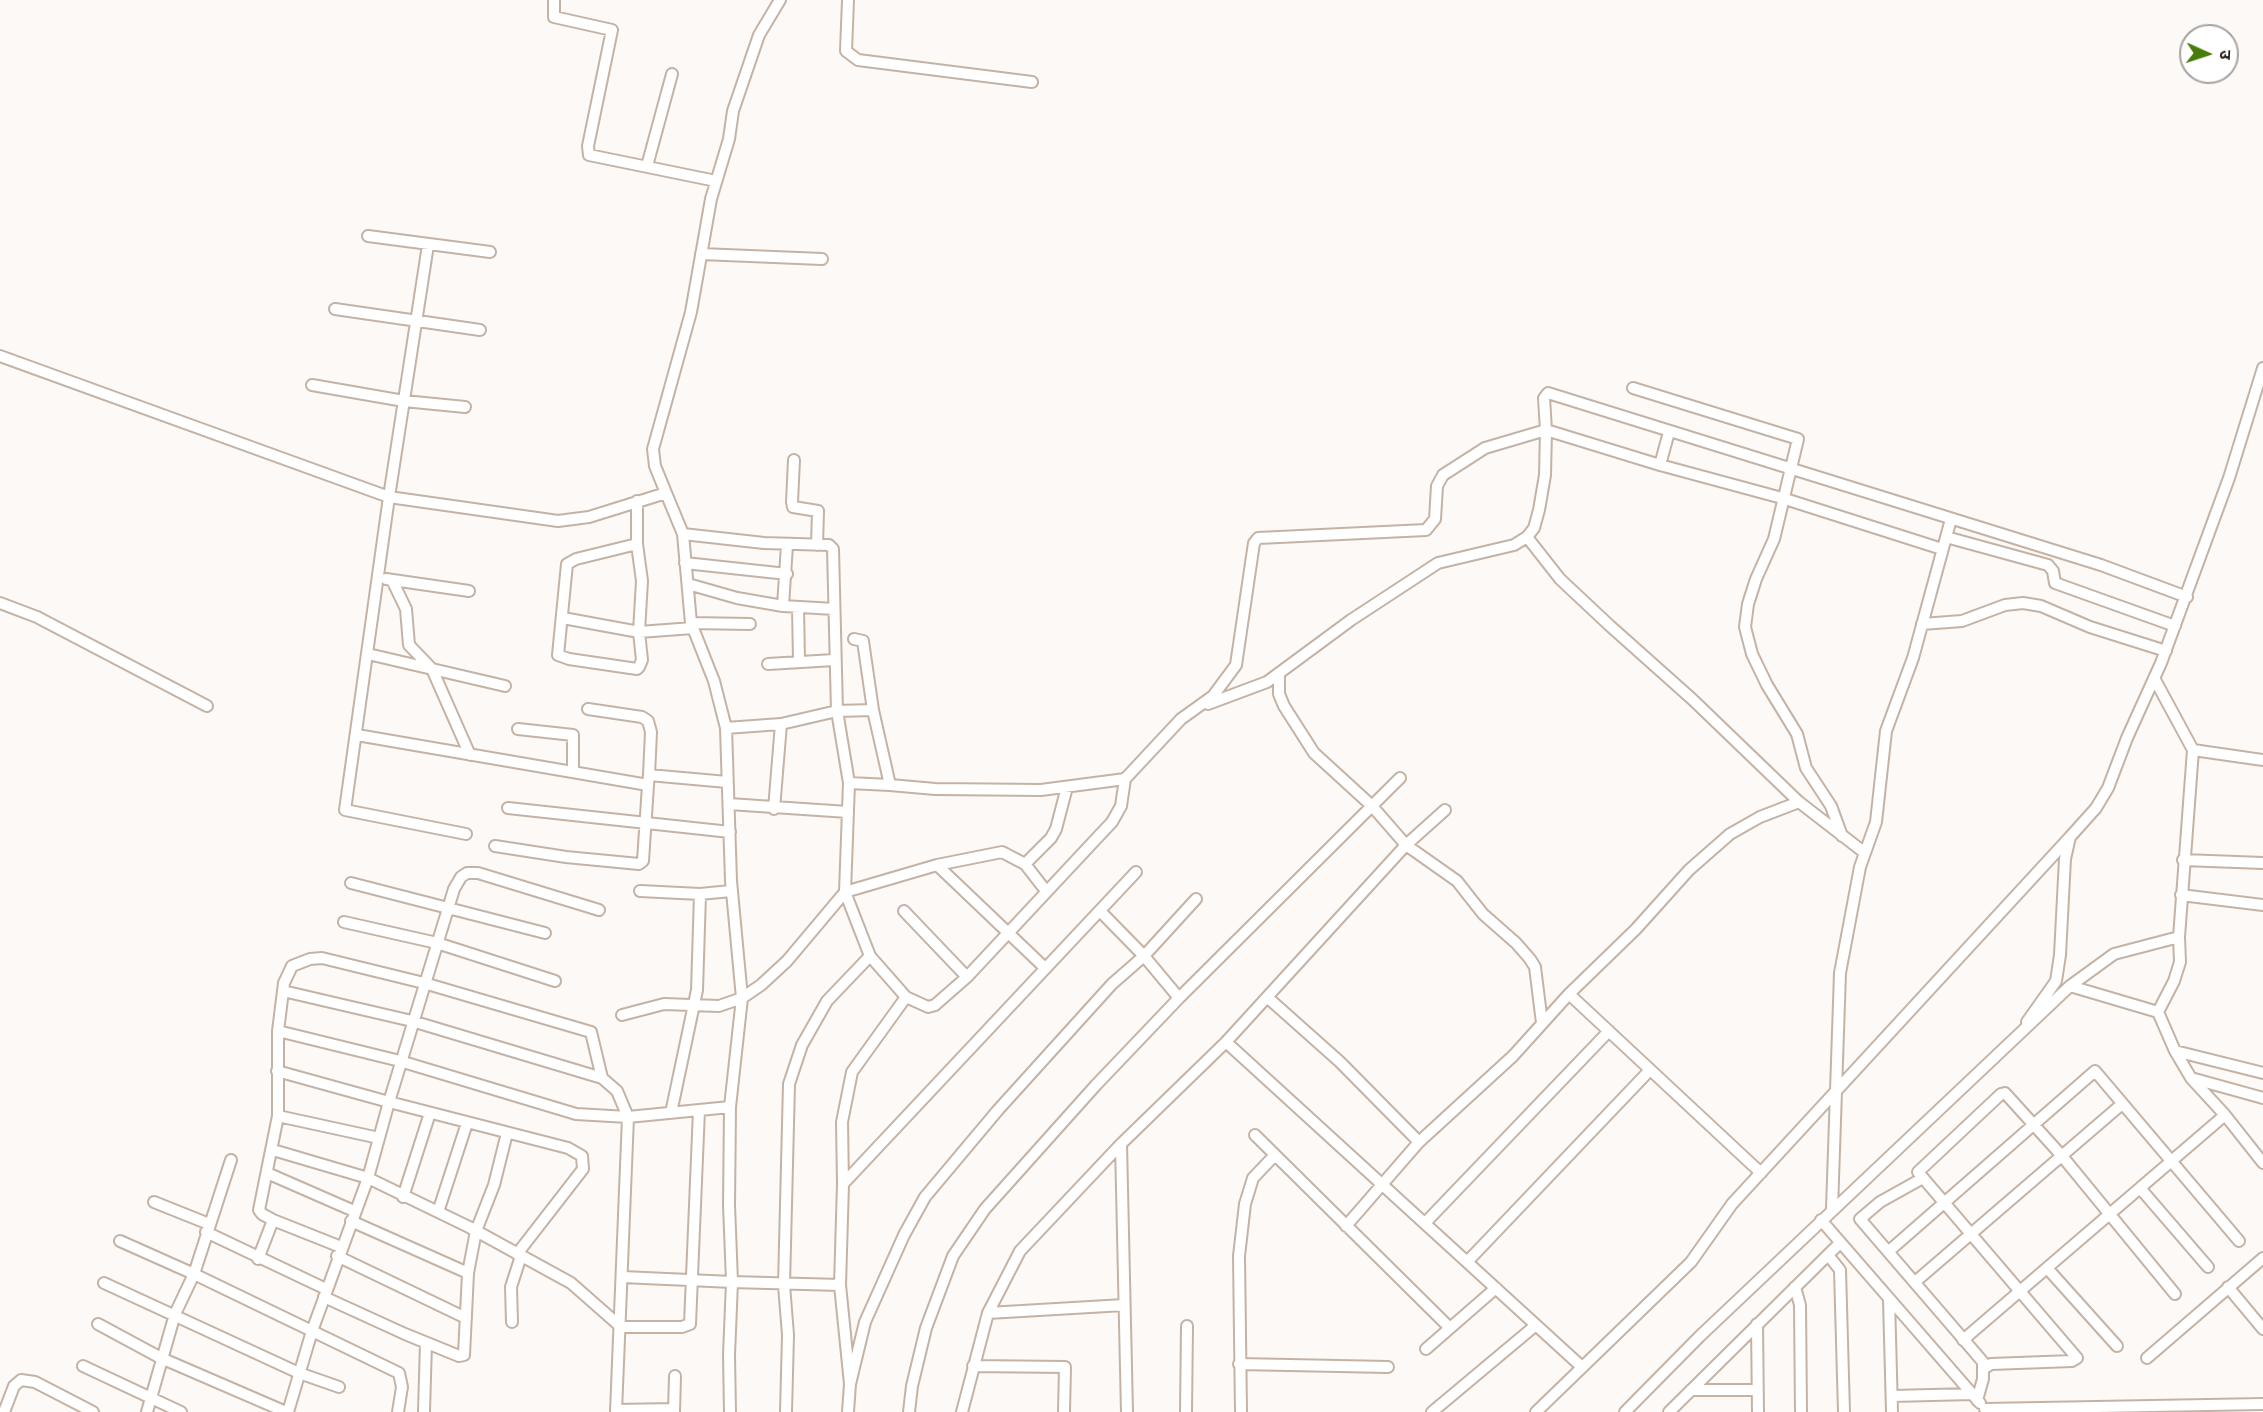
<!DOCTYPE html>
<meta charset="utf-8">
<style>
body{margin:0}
#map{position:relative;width:2263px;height:1412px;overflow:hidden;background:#fdf9f6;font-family:"DejaVu Sans","Noto Sans Devanagari",sans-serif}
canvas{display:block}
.north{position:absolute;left:2179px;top:24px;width:60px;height:60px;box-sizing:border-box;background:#fff;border:2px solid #a6a3a1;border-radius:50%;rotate:93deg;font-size:16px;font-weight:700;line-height:24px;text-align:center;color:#201a15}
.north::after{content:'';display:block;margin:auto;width:21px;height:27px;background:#477b0a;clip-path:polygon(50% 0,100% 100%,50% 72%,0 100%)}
</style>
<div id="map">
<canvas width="2263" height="1412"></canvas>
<div class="north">उ</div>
</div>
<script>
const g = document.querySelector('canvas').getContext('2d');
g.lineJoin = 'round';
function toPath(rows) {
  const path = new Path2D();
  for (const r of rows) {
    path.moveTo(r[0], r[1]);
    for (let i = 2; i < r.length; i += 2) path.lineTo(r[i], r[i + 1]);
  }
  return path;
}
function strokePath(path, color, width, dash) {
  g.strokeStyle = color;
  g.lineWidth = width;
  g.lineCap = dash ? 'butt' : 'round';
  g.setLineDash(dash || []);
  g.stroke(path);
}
const minor = toPath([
 [554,0,554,17,612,30,588,146,589,155,716,181],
 [848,0,846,51,858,60,1032,82],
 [647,166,672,74],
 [368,236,490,252],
 [701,254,822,259],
 [335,309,480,330],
 [0,356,389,497,428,245],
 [312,385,404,401,465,407],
 [1633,388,1798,439,1774,539,1756,579,1748,604,1745,627,1752,654,1767,685,1797,734,1806,768,1831,806,1842,836],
 [794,460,792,502,793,507,818,511,817,545],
 [1660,465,1669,432],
 [666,493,655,466,653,449,691,312,711,199,729,139,733,111,759,35,780,0],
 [683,534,764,543,829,545,833,549,837,711,873,710,890,785,849,783],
 [1527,537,1560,579,1609,625,1692,699,1799,802,1865,853],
 [1946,537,2048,565,2053,571,2055,583,2175,626],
 [637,544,576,559,567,564,558,655,569,659,637,669,639,667,642,660,639,632,642,581,637,544,637,501],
 [685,563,787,574],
 [386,579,469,591],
 [392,580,406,609,409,645,432,669,470,755],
 [688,584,737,598,783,606,834,609],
 [0,603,37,617,207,706],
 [783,606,787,545],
 [798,607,799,661],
 [563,618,639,632,693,628],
 [691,623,750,624],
 [1922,624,1962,621,2005,605,2023,603,2041,606,2090,627,2166,651],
 [854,639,863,641,873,710],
 [368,654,505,686],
 [768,664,834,660],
 [1279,674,1279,694,1284,706,1314,753,1372,806,1406,845,1457,881,1483,914,1516,943,1530,959,1535,967,1542,1023],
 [1208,704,1267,682,1351,620,1438,563,1514,545,1527,537,1534,528,1539,510,1545,475,1546,430,1660,465,1782,498,1942,549],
 [588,709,642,717,648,721,651,732,649,775],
 [518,729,573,735,573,772],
 [357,735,648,785,649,775,727,782],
 [2193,750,2263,760],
 [890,785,935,789,1041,790,1125,779,1181,719,1213,696,1236,665,1254,543,1258,538,1426,530,1435,519,1437,486,1443,475,1485,448,1546,430,1544,398,1548,393,2101,565,2187,597],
 [729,804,848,812],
 [508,808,730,832],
 [774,809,781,724],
 [466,834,345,810,389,497,558,521,589,517,666,493,683,534,691,623,714,681,726,728,731,881,742,998,730,1107,628,1117,616,1412],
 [495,846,566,857,639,864,643,861,648,785],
 [2183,860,2263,863],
 [1025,864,1051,838,1056,829,1067,787],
 [937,865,1044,967],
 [351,883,545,933],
 [640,891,700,894,731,891],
 [2181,895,2263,905],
 [904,911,967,977],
 [1100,911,1144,956,1196,899],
 [344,922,437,943,555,981],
 [2070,986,2158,1012,2175,1051,2191,1078,2225,1115,2263,1163],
 [1569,994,1761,1173],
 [906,997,870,956,845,892,937,865,1002,852,1025,864,1046,891],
 [1267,997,1340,1062,1419,1142],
 [1179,998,1400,778],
 [2158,1012,2174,981,2180,962,2179,937],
 [622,1015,664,1004,719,1006,742,998,761,985,787,961,845,892,849,783,837,711,781,724,726,728],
 [2027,1022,2056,981,2060,955,2065,859,2070,837,2096,808,2108,788,2127,738,2161,663,2229,478,2263,368],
 [278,1031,400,1061,576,1114,628,1117,617,1091,602,1078,412,1021,283,991],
 [1226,1042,1582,1367],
 [2175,1051,2263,1073],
 [277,1071,389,1102,454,889,461,877,467,873,478,873,599,910],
 [2191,1078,2263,1098],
 [730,1107,729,1205,732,1282,840,1285,850,1384,848,1412],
 [671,1113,697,990,700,894],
 [278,1116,379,1138],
 [1255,1135,1450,1328],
 [273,1150,368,1178,389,1102,568,1148,582,1156,583,1169,517,1254],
 [267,1173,354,1211],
 [1923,1178,1880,1202,1860,1219,1983,1362,1983,1379,1977,1400],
 [843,1184,1136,872],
 [2140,1188,2208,1267],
 [403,1197,430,1113],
 [154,1202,209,1224],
 [1832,1209,1840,973,1860,867,1876,822,1886,731,1913,658,1951,519],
 [438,1212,467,1123],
 [1821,1220,1980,1403],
 [351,1221,468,1273],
 [1425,1223,1609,1031],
 [1346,1226,1419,1142,1513,1056,1569,994,1636,929,1689,870,1730,834,1760,817,1799,802],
 [206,1232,326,1289],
 [120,1241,194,1274,399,1373,402,1387,398,1412],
 [341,1247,273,1220,262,1214,259,1210,278,1116,278,1031,284,983,292,966,310,959,322,958,424,983,591,1032,602,1078],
 [1889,1251,2095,1071,2239,1241],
 [1828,1255,1840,1270,1844,1412],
 [337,1256,466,1318],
 [258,1259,273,1220],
 [1467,1262,1650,1070],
 [2047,1268,2117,1346],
 [623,1277,732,1282,729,1355,730,1412],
 [1915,1282,2122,1104],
 [104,1283,299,1373,339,1387],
 [840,1285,843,1184,842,1122,852,1072,906,997,928,1007,935,1005,967,977,1096,839,1112,822,1121,806,1125,779],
 [1795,1287,1800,1305,1801,1412],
 [2228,1287,2263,1329],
 [324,1297,405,1334,459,1356,464,1355,468,1273,476,1231,494,1185,507,1133],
 [1889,1299,1892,1412],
 [988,1313,1124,1305],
 [512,1322,511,1287,521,1256],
 [98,1324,161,1358,286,1412],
 [1757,1324,1758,1412],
 [1963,1340,2225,1115],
 [1426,1349,1496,1288],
 [2147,1358,2263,1258],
 [1239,1364,1388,1367],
 [83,1366,181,1412],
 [973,1366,1065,1367,1064,1412],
 [1983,1369,1991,1364,2072,1361,2077,1358,1918,1172,2001,1094,2005,1093,2062,1156,2175,1294],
 [850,1384,865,1322,904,1235,925,1197,998,1110,1112,984,1144,956,1179,998,1096,1085,985,1209,953,1256,926,1328,912,1386,909,1412],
 [1691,1390,1757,1390],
 [1892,1396,1972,1394],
 [1985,1409,2263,1404],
 [616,1410,674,1409],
 [424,1411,426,1343],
 [4,1412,14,1386,21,1380,35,1382,93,1412],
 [147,1412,175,1314,194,1274,231,1160],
 [288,1412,312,1331,368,1178,469,1227,571,1283,621,1327,682,1327,690,1324,699,1110],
 [674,1412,675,1376],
 [786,1412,788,1335,784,1285,789,1084,802,1045,827,1001,870,956],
 [962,1412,988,1313,1020,1251,1121,1144],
 [1127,1412,1121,1144,1226,1042,1406,845,1445,810],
 [1186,1412,1187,1326],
 [1241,1412,1239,1256,1245,1204,1253,1178,1275,1155],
 [1432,1412,1536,1325],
 [1536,1412,1691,1262,1732,1204,2070,837],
 [1625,1412,1700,1336,2070,986,2114,954,2179,937,2193,750,2154,678],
 [1669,1412,1840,1243]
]);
strokePath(minor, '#c4b3a5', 14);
strokePath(minor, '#fff', 10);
</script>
